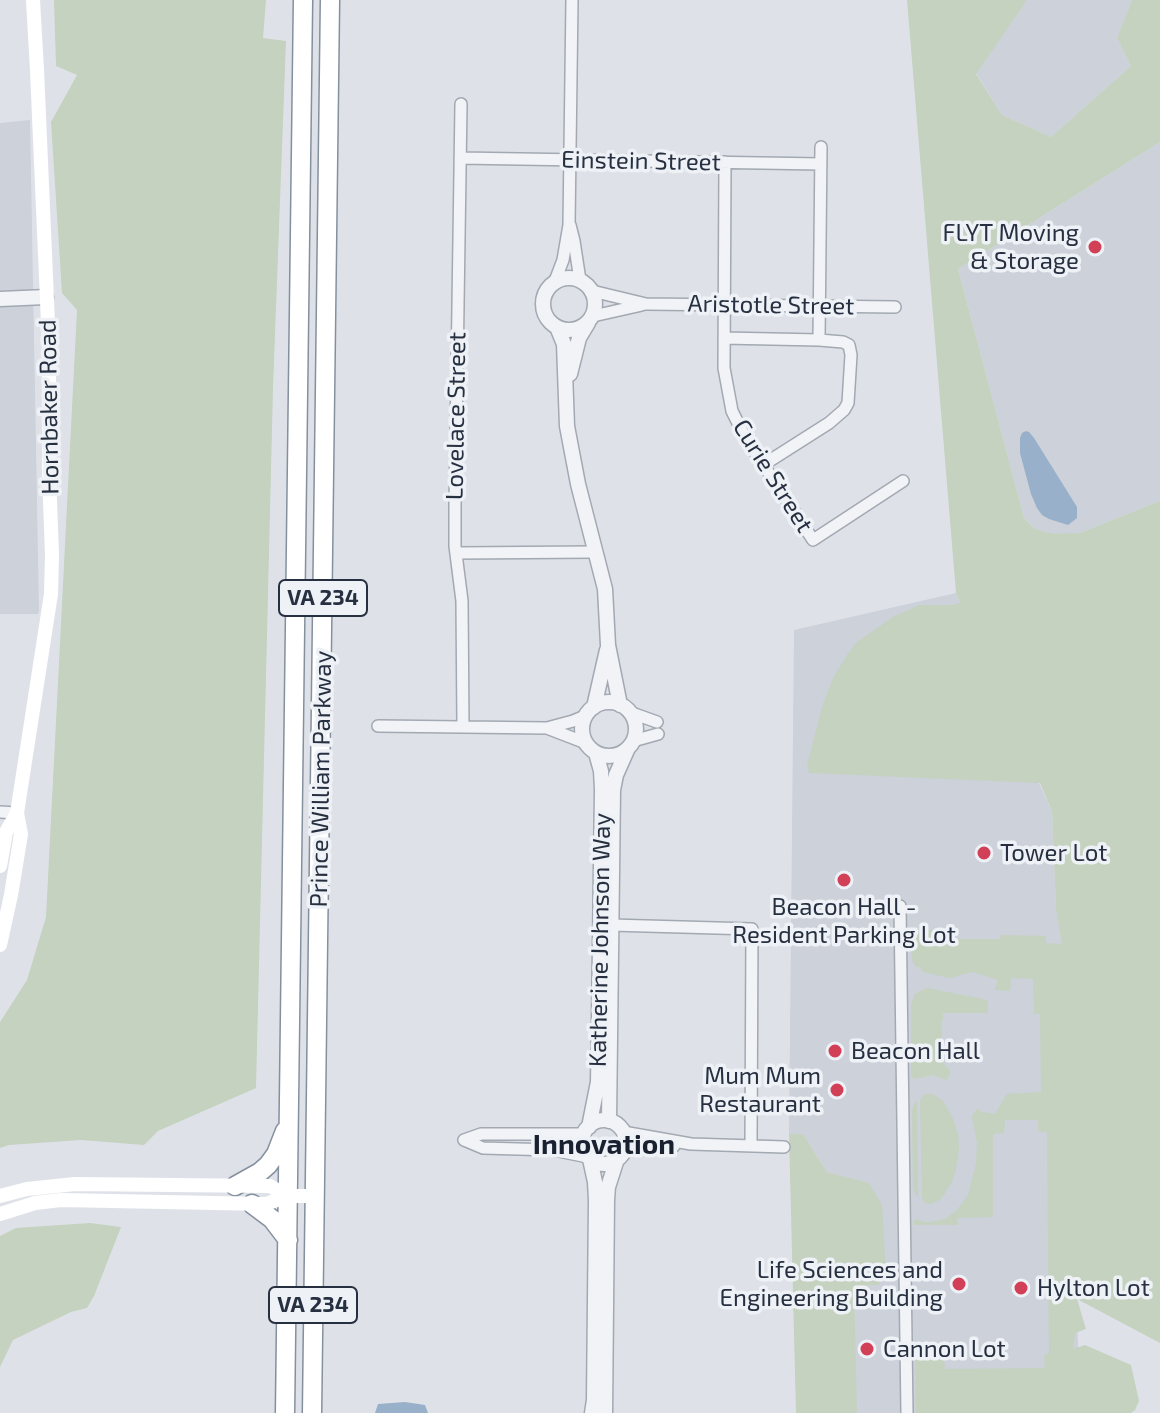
<!DOCTYPE html>
<style>
body{margin:0}
canvas{display:block;background:#dee2e8}
</style>
<canvas width="1160" height="1413"></canvas>
<script>
const g = document.querySelector('canvas').getContext('2d');
g.lineJoin = 'round';
function paint(path, color) {
  g.fillStyle = color;
  g.fill(path, 'evenodd');
}
function toPath(rows) {
  const path = new Path2D();
  for (const r of rows) {
    if (r.length === 3) {
      path.moveTo(r[0] + r[2], r[1]);
      path.arc(r[0], r[1], r[2], 0, 2 * Math.PI);
      continue;
    }
    path.moveTo(r[0], r[1]);
    for (let i = 2; i < r.length; i += 2) path.lineTo(r[i], r[i + 1]);
  }
  return path;
}
function strokePath(path, color, width, dash) {
  g.strokeStyle = color;
  g.lineWidth = width;
  g.lineCap = dash ? 'butt' : 'round';
  g.setLineDash(dash || []);
  g.stroke(path);
}
function drawText(font, color, halo, rows, align = 'center') {
  g.font = font + ' "Exo 2",sans-serif';
  g.lineWidth = 7;
  g.setLineDash([]);
  g.textBaseline = 'middle';
  g.strokeStyle = halo;
  g.fillStyle = color;
  for (const [text, x, y, turn = 0] of rows) {
    g.save();
    g.translate(x, y);
    g.rotate((+turn || 0) * Math.PI / 180);
    g.textAlign = isNaN(turn) ? turn : align;
    if (halo) g.strokeText(text, 0, 0);
    g.fillText(text, 0, 0);
    g.restore();
  }
}
paint(toPath([
 [1027,0,1132,0,1117,38,1131,66,1051,137,1002,115,976,73],
 [30,120,39,610,38,614,0,614,0,123],
 [1160,142,1160,501,1080,533,1056,535,1045,532,1034,528,1024,518,958,269],
 [956,593,976,647,1052,811,1056,909,1069,975,1079,1388,1084,1413,856,1413,854,1286,878,1285,868,1183,827,1172,803,1134,789,1134,794,630]
]), '#ccd1da');
paint(toPath([
 [54,0,266,0,263,38,286,41,273,388,256,1088,158,1131,144,1145,81,1140,9,1145,0,1148,0,1022,27,980,46,917,77,310,62,293,51,122,77,75,56,66],
 [907,0,1027,0,976,74,1002,115,1051,137,1131,66,1117,38,1132,0,1160,0,1160,142,958,269,1024,518,1034,528,1045,532,1056,534,1080,533,1160,501,1160,1343,1077,1299,1086,1329,1075,1333,1073,1349,1085,1345,1131,1365,1139,1401,1135,1410,1131,1413,916,1413,915,1358,944,1358,945,1369,1045,1368,1044,1355,1049,1353,1047,1132,1038,1131,1038,1120,1005,1120,1004,1133,993,1134,993,1217,958,1218,957,1225,914,1225,914,1221,915,1219,924,1222,931,1222,945,1219,957,1210,968,1195,976,1164,977,1143,972,1116,977,1109,982,1112,995,1114,1007,1094,1041,1092,1040,1014,1034,1014,1033,979,1011,978,1010,991,995,990,998,980,973,972,949,978,923,972,920,967,916,967,912,960,911,942,914,935,924,930,944,930,945,939,1000,939,1001,935,1046,936,1046,943,1062,944,1056,909,1052,811,1040,783,809,773,807,765,823,704,833,678,847,655,857,642,893,617,919,605,953,605,960,603,956,593],
 [927,988,988,1000,988,1013,943,1013,943,1019,941,1023,942,1038,939,1042,937,1050,941,1061,949,1069,950,1074,946,1080,933,1075,914,1079,911,1076,911,1005,915,994],
 [924,1094,933,1094,944,1102,954,1121,958,1135,959,1149,956,1169,952,1182,941,1199,931,1204,925,1203,922,1197,920,1101],
 [916,1100,917,1102,918,1198,913,1189,912,1110],
 [789,1134,803,1134,827,1172,869,1183,882,1205,886,1274,878,1285,854,1286,857,1413,796,1413],
 [90,1223,121,1227,94,1296,87,1308,71,1312,13,1340,0,1367,0,1236,16,1228]
]), '#c4d2bf');
paint(toPath([
 [1026,431,1029,432,1034,438,1077,507,1077,518,1068,525,1049,519,1042,515,1037,508,1031,494,1020,453,1020,438,1022,433],
 [405,1402,425,1405,428,1413,375,1413,378,1404]
]), '#98b0c9');
const minor = toPath([
 [461,104,455,505,455,546,462,601,463,727],
 [460,158,821,164],
 [725,162,724,368,732,411,745,437,813,540,903,481],
 [570,225,574,241,580,280],
 [555,281,563,260,569,225,572,0],
 [592,291,646,304,895,307],
 [593,316,642,305],
 [724,338,819,340,843,342,849,345,851,355,848,403,844,410,829,423,763,465],
 [819,340,821,147],
 [456,553,595,552],
 [629,712,657,722],
 [378,726,547,728,573,721,585,716],
 [547,728,586,743],
 [633,741,658,734],
 [0,812,17,813],
 [900,906,907,1413],
 [611,925,752,929,751,1146],
 [623,1132,691,1144,784,1147],
 [464,1140,483,1148,553,1150,588,1157],
 [464,1140,481,1134,584,1134],
 [624,1151,674,1146]
]);
const tertiary = toPath([
 [569,304,26],
 [0,299,46,297],
 [557,327,564,344,567,426,578,484,605,589,608,645,620,705],
 [570,374,579,338,588,323],
 [609,729,27],
 [594,707,607,650],
 [604,1142,22],
 [609,1121,613,790,616,775,628,748],
 [589,1127,598,1082,599,1021,602,789,601,771,596,753],
 [590,1159,595,1182,596,1200,594,1400,592,1413],
 [605,1413,607,1200,608,1187,617,1159]
]);
const trunk = toPath([
 [235,1186,260,1172,268,1165,276,1154,285,1131],
 [252,1204,272,1219,288,1240],
 [285,1413,303,0],
 [312,1413,330,0]
]);
strokePath(minor, '#a3a9b2', 14);
strokePath(tertiary, '#a3a9b2', 17);
strokePath(trunk, '#85909f', 21);
strokePath(minor, '#f1f3f6', 11);
strokePath(tertiary, '#f1f3f6', 14);
strokePath(toPath([
 [0,866,6,832,17,813,51,594,52,555,49,473,49,346,37,70,33,0],
 [0,945,11,895,21,834,17,813],
 [0,1196,27,1189,75,1184,270,1186,288,1196],
 [0,1214,35,1203,61,1200,266,1204,288,1196,315,1196]
]), '#fff', 14);
strokePath(trunk, '#fff', 18);
for (const [x, y, r, color] of [
 [1095,247,8,"#d14057"],
 [984,853,8,"#d14057"],
 [844,880,8,"#d14057"],
 [835,1051,8,"#d14057"],
 [837,1090,8,"#d14057"],
 [959,1284,8,"#d14057"],
 [1021,1288,8,"#d14057"],
 [867,1349,8,"#d14057"]
]) {
  const dot = new Path2D();
  dot.arc(x, y, r, 0, 2 * Math.PI);
  g.fillStyle = color;
  g.fill(dot);
  strokePath(dot, '#eef1f6', 3);
}
for (const [x, y, w] of [
 [323,598,88],
 [313,1305,88]
]) {
  const box = new Path2D();
  box.roundRect(x - w / 2, y - 18, w, 36, 6);
  g.fillStyle = '#eef1f6';
  g.fill(box);
  strokePath(box, '#273040', 2);
}
drawText('bold 22px', '#273040', null, [
 ["VA 234",323,598],
 ["VA 234",313,1305]
]);
drawText('24px', '#273040', '#eef1f6', [
 ["Einstein Street",641,161,1],
 ["Aristotle Street",771,305,1],
 ["Hornbaker Road",49,407,-91],
 ["Lovelace Street",456,416,-89],
 ["Curie Street",773,476,58],
 ["Prince William Parkway",321,779,-89],
 ["Katherine Johnson Way",600,940,-89]
]);
drawText('24px', '#273040', '#eef1f6', [
 ["FLYT Moving",1079,233,"right"],
 ["& Storage",1079,261,"right"],
 ["Tower Lot",1000,853],
 ["Beacon Hall -",844,907,"center"],
 ["Resident Parking Lot",844,935,"center"],
 ["Beacon Hall",851,1051],
 ["Mum Mum",821,1076,"right"],
 ["Restaurant",821,1104,"right"],
 ["Life Sciences and",943,1270,"right"],
 ["Engineering Building",943,1298,"right"],
 ["Hylton Lot",1037,1288],
 ["Cannon Lot",883,1349]
], 'left');
drawText('bold 28px', '#192130', '#eef1f6', [
 ["Innovation",604,1145]
]);
</script>
